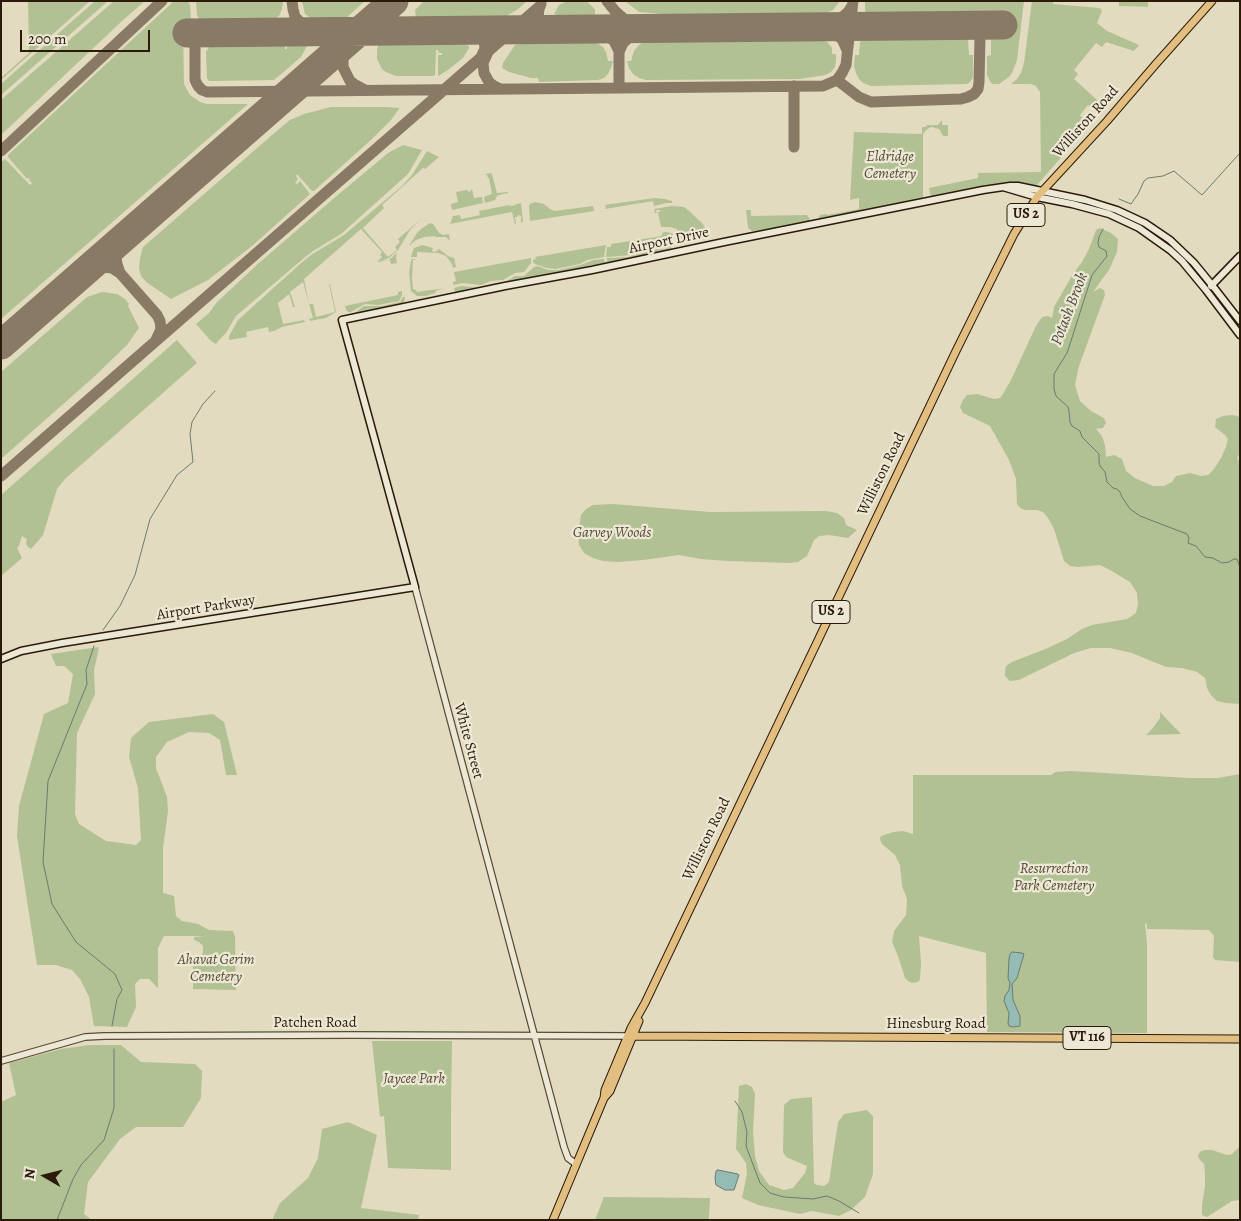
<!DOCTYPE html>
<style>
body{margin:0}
#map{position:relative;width:1241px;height:1221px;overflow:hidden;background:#e3dbbf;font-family:Alegreya,serif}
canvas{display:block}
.frame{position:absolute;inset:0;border:2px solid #2c1a09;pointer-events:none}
.north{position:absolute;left:20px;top:1151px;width:50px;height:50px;-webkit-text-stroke:4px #ede8d5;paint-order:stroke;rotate:278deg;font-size:14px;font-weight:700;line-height:20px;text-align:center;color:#2c1a09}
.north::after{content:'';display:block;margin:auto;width:18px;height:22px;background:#2c1a09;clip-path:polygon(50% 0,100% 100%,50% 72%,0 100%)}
.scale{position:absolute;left:20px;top:30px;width:130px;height:22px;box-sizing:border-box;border:2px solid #2c1a09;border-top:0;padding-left:6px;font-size:15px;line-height:18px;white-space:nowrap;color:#2c1a09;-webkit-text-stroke:4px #ede8d5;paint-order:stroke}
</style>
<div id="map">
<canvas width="1241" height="1221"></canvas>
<div class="frame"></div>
<div class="north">N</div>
<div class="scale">200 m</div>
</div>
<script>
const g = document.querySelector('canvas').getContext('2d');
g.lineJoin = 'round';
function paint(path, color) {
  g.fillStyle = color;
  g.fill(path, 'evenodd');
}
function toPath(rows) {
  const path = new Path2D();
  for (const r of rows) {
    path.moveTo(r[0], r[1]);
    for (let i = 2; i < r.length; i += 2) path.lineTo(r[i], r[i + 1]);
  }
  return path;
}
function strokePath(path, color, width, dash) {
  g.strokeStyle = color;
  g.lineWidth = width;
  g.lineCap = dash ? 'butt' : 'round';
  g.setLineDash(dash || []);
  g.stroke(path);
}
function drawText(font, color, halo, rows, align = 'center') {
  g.font = font + ' Alegreya,serif';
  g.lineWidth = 4.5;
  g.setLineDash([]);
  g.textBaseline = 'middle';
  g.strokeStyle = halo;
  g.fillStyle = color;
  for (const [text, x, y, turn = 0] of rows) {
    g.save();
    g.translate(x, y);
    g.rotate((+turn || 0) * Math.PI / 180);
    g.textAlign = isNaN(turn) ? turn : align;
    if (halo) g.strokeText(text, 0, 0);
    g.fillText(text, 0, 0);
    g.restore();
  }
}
paint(toPath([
 [28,1,90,1,1,80,1,78,29,53],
 [95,1,108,1,1,95,1,84],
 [114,1,145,1,122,21,1,135,1,100],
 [174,1,188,1,190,5,191,19,189,22,183,23,184,84,190,95,200,102,207,104,248,104,1,319,1,162,5,159,30,185,32,183,29,180,30,179,28,178,27,179,8,157,8,155],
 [196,1,282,1,283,3,282,9,279,16,275,19,270,21,201,22,197,15],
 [302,1,365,1,346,18,337,20,312,19,305,14],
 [424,1,527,1,518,9,505,17,491,19,416,19,415,10],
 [567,1,586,1,593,7,595,10,595,14,593,17,584,18,567,18,554,14,559,5],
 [625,1,840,1,833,10,821,15,673,15,639,12],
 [865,1,1024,1,1017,60,1012,73,1009,77,999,84,992,84,990,81,987,75,987,56,991,55,991,36,1003,36,1002,14,870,15,865,11],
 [1032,1,1053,1,1053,4,1100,8,1102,11,1097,23,1107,31,1139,45,1134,51,1106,42,1102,47,1096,43,1074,70,1078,74,1074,79,1106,108,1100,115,1088,105,1080,115,1085,121,1072,145,1037,185,1033,186,1012,184,991,185,931,197,929,188,978,178,978,173,1041,172,1040,92,1036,86,1031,84,1011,84,1017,79,1021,73,1024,63],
 [1119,1,1148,1,1148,7,1119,6],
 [963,37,967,39,968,41,969,55,973,55,973,77,970,82,967,84,871,86,863,83,859,79,856,73,854,66,855,55,859,55,860,42,863,39,868,38],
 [816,38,823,39,828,43,832,48,832,54,836,54,836,61,835,67,831,72,825,75,800,79,646,80,639,78,633,74,629,68,627,61,631,61,634,51,638,46,644,41,649,40],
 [587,41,594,41,603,47,606,52,608,61,613,61,611,68,608,74,604,78,598,80,539,82,538,78,531,78,509,72,502,68,503,63,515,45,530,42],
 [456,42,469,46,469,48,463,58,448,70,438,76,438,55,442,55,442,53,439,53,438,50,436,50,435,75,433,76,396,76,386,72,382,69,377,59,377,49,379,43],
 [214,44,285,44,285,49,287,49,287,44,307,44,307,46,301,57,274,80,214,81,209,81,207,78,206,52,209,47],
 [331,107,386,107,399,108,399,109,391,120,372,139,314,191,312,191,297,174,296,176,298,179,295,183,297,184,300,181,310,194,252,246,208,280,171,299,146,282,141,276,139,268,140,258,143,247,279,129,290,120,304,114],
 [942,120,942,125,948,125,948,136,943,136,939,129,931,127,926,130,923,134,923,199,871,210,870,208,868,208,868,210,819,220,819,217,820,215,826,214,827,215,859,209,859,198,850,200,854,132,922,134,922,127,926,127,927,125,938,125],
 [403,145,422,150,408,174,341,234,313,251,304,258,236,316,226,333,218,341,216,344,211,341,196,324,209,313,217,302,259,263,333,199,388,153],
 [427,151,439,157,425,169,423,168,391,197,382,205,384,208,363,228,388,257,397,250,395,247,400,242,398,239,421,219,410,230,398,250,389,258,381,261,389,260,397,253,396,258,397,263,391,264,390,260,377,262,382,257,380,255,382,252,361,229,304,279,309,304,313,304,316,317,335,312,329,284,330,284,336,312,326,318,310,321,309,319,313,318,303,282,290,292,295,307,293,307,289,294,278,303,283,324,304,320,305,322,282,327,274,331,269,332,268,327,246,332,247,337,229,340,229,336,238,320,300,264,311,255,344,235,402,186,412,175],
 [491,173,492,174,497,193,508,192,508,193,499,195,497,196,495,200,485,203,484,197,492,194,489,178,488,178,487,175,485,174],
 [472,189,474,198,482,197,483,203,452,210,451,204,458,202,456,192,466,190,470,192],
 [655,198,665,199,672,201,672,203,666,203,654,206,653,201,605,209,606,206,604,205],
 [535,202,544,204,550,209,555,211,593,206,594,211,530,221,529,206,530,204],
 [521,203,523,222,519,223,521,222,521,216,518,215,517,217,515,217,516,224,515,224,512,212,450,224,453,216,460,215,461,219,480,215,479,211,509,205,510,206,516,205,516,204],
 [672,206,684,207,689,211,702,223,710,235,703,238,683,240,677,242,678,235,677,229,670,227,661,227,658,212,660,212,660,210,656,210,657,213,655,213,654,209],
 [746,210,751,210,751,216,807,215,811,221,776,229,752,231,748,228],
 [430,223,433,224,439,233,443,235,449,234,450,241,446,237,436,237,435,236,424,237,416,240,409,246,417,233,421,229],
 [1100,228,1111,233,1118,239,1117,252,1109,270,1093,292,1100,288,1104,290,1105,295,1079,366,1075,385,1080,401,1091,411,1104,418,1106,423,1103,428,1096,429,1102,436,1105,445,1106,457,1114,455,1122,459,1126,471,1135,478,1153,486,1164,486,1172,482,1176,476,1190,473,1201,476,1208,475,1214,469,1221,458,1226,447,1228,439,1225,435,1215,427,1216,419,1223,416,1232,415,1237,416,1240,418,1240,453,1237,458,1240,463,1240,704,1226,703,1217,701,1211,695,1207,688,1205,678,1197,672,1182,668,1166,667,1132,653,1110,648,1091,648,1074,653,1019,680,1010,681,1005,676,1005,672,1006,666,1012,662,1048,648,1067,639,1082,629,1092,625,1127,619,1136,613,1138,604,1137,593,1130,582,1110,570,1100,565,1078,567,1070,566,1064,561,1054,529,1048,518,1043,512,1037,510,1025,510,1020,508,1017,504,1016,479,1009,460,990,426,963,413,960,407,963,400,967,395,977,394,994,399,1000,398,1003,394,1011,380,1036,326,1042,317,1048,316,1052,318,1054,307,1073,274,1082,262,1089,249,1096,230],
 [666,232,671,233,673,234,672,246,666,248,652,249,631,255,606,257,607,247,611,247,611,244,662,236,662,233],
 [422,245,433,248,432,251,435,252,439,249,448,256,454,258,456,267,453,268,454,272,531,258,531,263,524,272,515,273,503,280,491,281,481,285,463,283,453,285,453,282,456,281,452,264,446,256,438,253,417,252,417,257,411,257,414,248],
 [606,245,604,257,587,260,580,264,555,269,547,268,535,264,533,262,533,260,536,259,535,257],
 [671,247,671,250,607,263,607,258,628,257,657,249,664,249],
 [412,259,416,260,413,260,412,279,413,289,416,290,417,292,445,288,437,290,435,293,426,296,417,296,411,291,409,272,411,261],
 [604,259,605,263,481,288,457,293,455,292,454,288,462,286,481,288,491,284,505,282,515,276,524,276,534,267,538,266,548,270,558,270,581,265,593,260],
 [402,291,402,295,399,301,378,305,365,304,351,312,348,312,346,310,345,306,398,295,398,292],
 [102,292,117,294,125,299,129,304,128,306,139,328,127,345,95,376,1,459,1,372,87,297],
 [403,297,405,297,404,302,400,305,348,315,349,314,353,314,364,306,382,306,400,302],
 [177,340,197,363,65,479,57,489,43,535,39,540,31,549,27,546,26,542,27,539,22,536,19,546,17,548,22,558,1,576,1,495],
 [613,504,710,512,825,511,837,513,844,518,846,525,857,530,848,538,829,535,819,536,814,540,807,556,798,562,790,563,727,561,701,559,679,555,643,560,618,562,603,561,593,558,584,553,579,545,578,534,581,515,586,509,593,505],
 [99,647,94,671,95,694,77,733,75,814,79,824,106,841,136,845,141,840,138,788,129,757,131,738,149,722,213,714,224,722,237,775,226,775,220,740,209,733,189,732,167,742,156,757,156,768,167,797,168,811,163,848,163,893,174,896,176,916,182,921,198,924,209,930,233,931,235,937,236,990,193,989,193,963,194,960,202,956,203,951,203,946,199,942,194,940,194,937,206,936,164,936,158,948,158,988,149,979,140,979,135,984,136,1007,127,1027,94,1026,89,997,80,979,72,970,56,965,37,965,17,836,19,806,44,714,68,703,73,674,64,666,56,666,51,654],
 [1160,712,1181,734,1146,735,1152,729,1160,718],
 [1071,771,1189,778,1218,778,1240,774,1240,962,1215,960,1213,957,1214,936,1209,930,1147,929,1147,924,1145,923,1147,944,1147,1033,987,1032,986,953,919,936,921,963,920,979,918,982,912,983,908,981,905,978,898,956,892,942,894,931,906,915,907,899,902,886,900,865,895,855,882,844,880,839,881,836,893,832,903,831,913,834,913,775,1051,775,1055,772],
 [372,1041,452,1041,451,1110,451,1170,388,1168,384,1116,380,1117],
 [90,1045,121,1045,141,1062,195,1064,202,1071,201,1098,183,1127,136,1127,120,1139,88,1182,84,1214,92,1220,1,1220,1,1102,16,1095,9,1063,61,1049],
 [746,1084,752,1087,755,1094,753,1131,755,1156,759,1171,769,1185,784,1190,793,1188,805,1173,807,1166,786,1157,783,1152,784,1105,791,1099,812,1097,814,1183,817,1185,824,1186,829,1182,838,1122,844,1114,867,1110,873,1116,873,1174,865,1197,851,1210,839,1216,812,1211,800,1214,758,1205,742,1198,747,1174,746,1163,736,1149,739,1086],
 [348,1122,377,1135,361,1208,419,1215,418,1220,272,1220,280,1203,308,1178,318,1158,322,1129],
 [1240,1146,1240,1200,1232,1201,1207,1217,1202,1215,1202,1205,1205,1186,1205,1173,1204,1164,1199,1159,1198,1155,1201,1151,1206,1150,1212,1150,1227,1155,1232,1154],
 [604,1197,710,1198,709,1217,708,1220,595,1220]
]), '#b1c194');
const water = toPath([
 [1012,952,1022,953,1024,954,1017,978,1012,984,1013,1000,1020,1016,1020,1026,1013,1027,1009,1026,1008,1024,1009,1013,1004,1001,1005,996,1009,990,1010,983,1008,978,1009,959,1010,954,1012,952],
 [718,1170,738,1174,739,1175,734,1190,725,1190,716,1185,715,1178,716,1171,718,1170]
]);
paint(water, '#95bbb5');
strokePath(water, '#6b7b70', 1);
strokePath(toPath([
 [1119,199,1131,204,1138,194,1144,181,1148,178,1163,176,1174,171,1202,195,1240,153],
 [1103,229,1099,237,1098,243,1099,247,1106,251,1107,256,1092,275,1070,344,1067,353,1054,374,1054,389,1056,396,1068,407,1069,411,1070,422,1072,426,1080,431,1082,437,1099,454,1099,462,1100,466,1105,472,1107,482,1113,488,1117,489,1120,492,1122,497,1130,509,1140,516,1187,534,1189,538,1188,543,1196,546,1205,557,1213,558,1222,563,1229,562,1234,559,1237,559,1240,567],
 [103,630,120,606,135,575,150,519,177,475,193,462,190,434,192,422,203,404,215,391],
 [94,646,86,670,87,684,48,781,43,862,52,904,76,942,115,974,122,990,117,999,112,1026],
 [735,1101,742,1112,747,1132,746,1146,760,1183,770,1193,784,1197,813,1199,827,1196,839,1201,859,1213],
 [57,1220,73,1179,81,1165,104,1140,114,1108,114,1049]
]), '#6b7b70', 1);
strokePath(toPath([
 [292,1,293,9,295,17,305,27,312,32],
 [607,1,615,11,619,20,619,88],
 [541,4,539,9,538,17,540,22,544,26,550,29],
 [616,12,624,19,632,23,651,27],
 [510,29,516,27,540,6],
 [466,30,477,33,484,40,485,49,481,57],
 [588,30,588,29,609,37,614,41,619,51],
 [209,33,199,37,195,43,195,80,198,86,202,90,207,92,823,86,837,80,842,73,846,65,853,1],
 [849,37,854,30,857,28,876,26],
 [350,40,345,49,343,56,343,67,350,81,354,84,365,90],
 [847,50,842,39,832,32,827,29,805,27,822,25,832,23,839,20,848,12,852,6],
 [488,52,483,63,484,73,489,82,494,86,500,89],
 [619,52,623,43,632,35,643,31,655,28],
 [837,80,859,97,871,102,961,99,968,97,974,94,978,89,979,82,980,37,978,32,974,28,967,26,958,25],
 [794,86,794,147],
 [1,151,162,1],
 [120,273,117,264,116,258,118,251,123,242,132,231],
 [80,276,93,270,103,267,112,268,120,273,157,315,160,321,161,329,156,340],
 [1,476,516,27]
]), '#887a64', 11);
strokePath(toPath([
 [187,33,1003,25],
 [1,345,394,1]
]), '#887a64', 29);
const tertiary = toPath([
 [415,587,564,1147,568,1158,576,1164],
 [1,1061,85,1037,104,1036,351,1035,631,1036]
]);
const secondary = toPath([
 [1003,187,1037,197,1072,204,1109,214,1139,228,1170,250,1182,261,1206,290,1240,335],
 [1211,286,1240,256],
 [1,659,21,651,62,643,415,587,342,320,505,286,592,270,724,242,983,190,1010,186,1018,186,1085,200,1117,210,1145,223,1170,240,1194,263,1212,285,1240,321]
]);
const primary = toPath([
 [633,1036,1240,1039],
 [604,1098,610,1091,639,1021],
 [553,1220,604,1098,605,1090,631,1028,645,1003,956,351,1014,234,1037,197,1107,121,1155,65,1212,1]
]);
strokePath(tertiary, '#5a4a36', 8);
strokePath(secondary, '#2c1a09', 9);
strokePath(primary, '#2c1a09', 9);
strokePath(tertiary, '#ede8d5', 5.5);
strokePath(secondary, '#ede8d5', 6);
strokePath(primary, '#e2be80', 7);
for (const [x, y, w] of [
 [1026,215,38],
 [831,612,38],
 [1087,1038,48]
]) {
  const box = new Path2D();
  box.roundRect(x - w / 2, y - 11.5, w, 23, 4);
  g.fillStyle = '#ede8d5';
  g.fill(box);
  strokePath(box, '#2c1a09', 1);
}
drawText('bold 14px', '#2c1a09', null, [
 ["US 2",1026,215],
 ["US 2",831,612],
 ["VT 116",1087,1038]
]);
drawText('15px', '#2c1a09', '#ede8d5', [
 ["Williston Road",1086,122,-48],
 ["Airport Drive",669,241,-12],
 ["Williston Road",882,474,-64],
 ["Airport Parkway",206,608,-9],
 ["White Street",468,741,75],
 ["Williston Road",707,839,-64],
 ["Patchen Road",315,1023],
 ["Hinesburg Road",936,1024]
]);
drawText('italic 15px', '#544c33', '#ede8d5', [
 ["Eldridge",890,157],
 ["Cemetery",890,174],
 ["Garvey Woods",612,533],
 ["Resurrection",1054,869],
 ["Park Cemetery",1054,886],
 ["Ahavat Gerim",216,960],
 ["Cemetery",216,977],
 ["Jaycee Park",414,1079]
]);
drawText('italic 16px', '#4c4a3d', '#ede8d5', [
 ["Potash Brook",1070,309,-69]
]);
</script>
